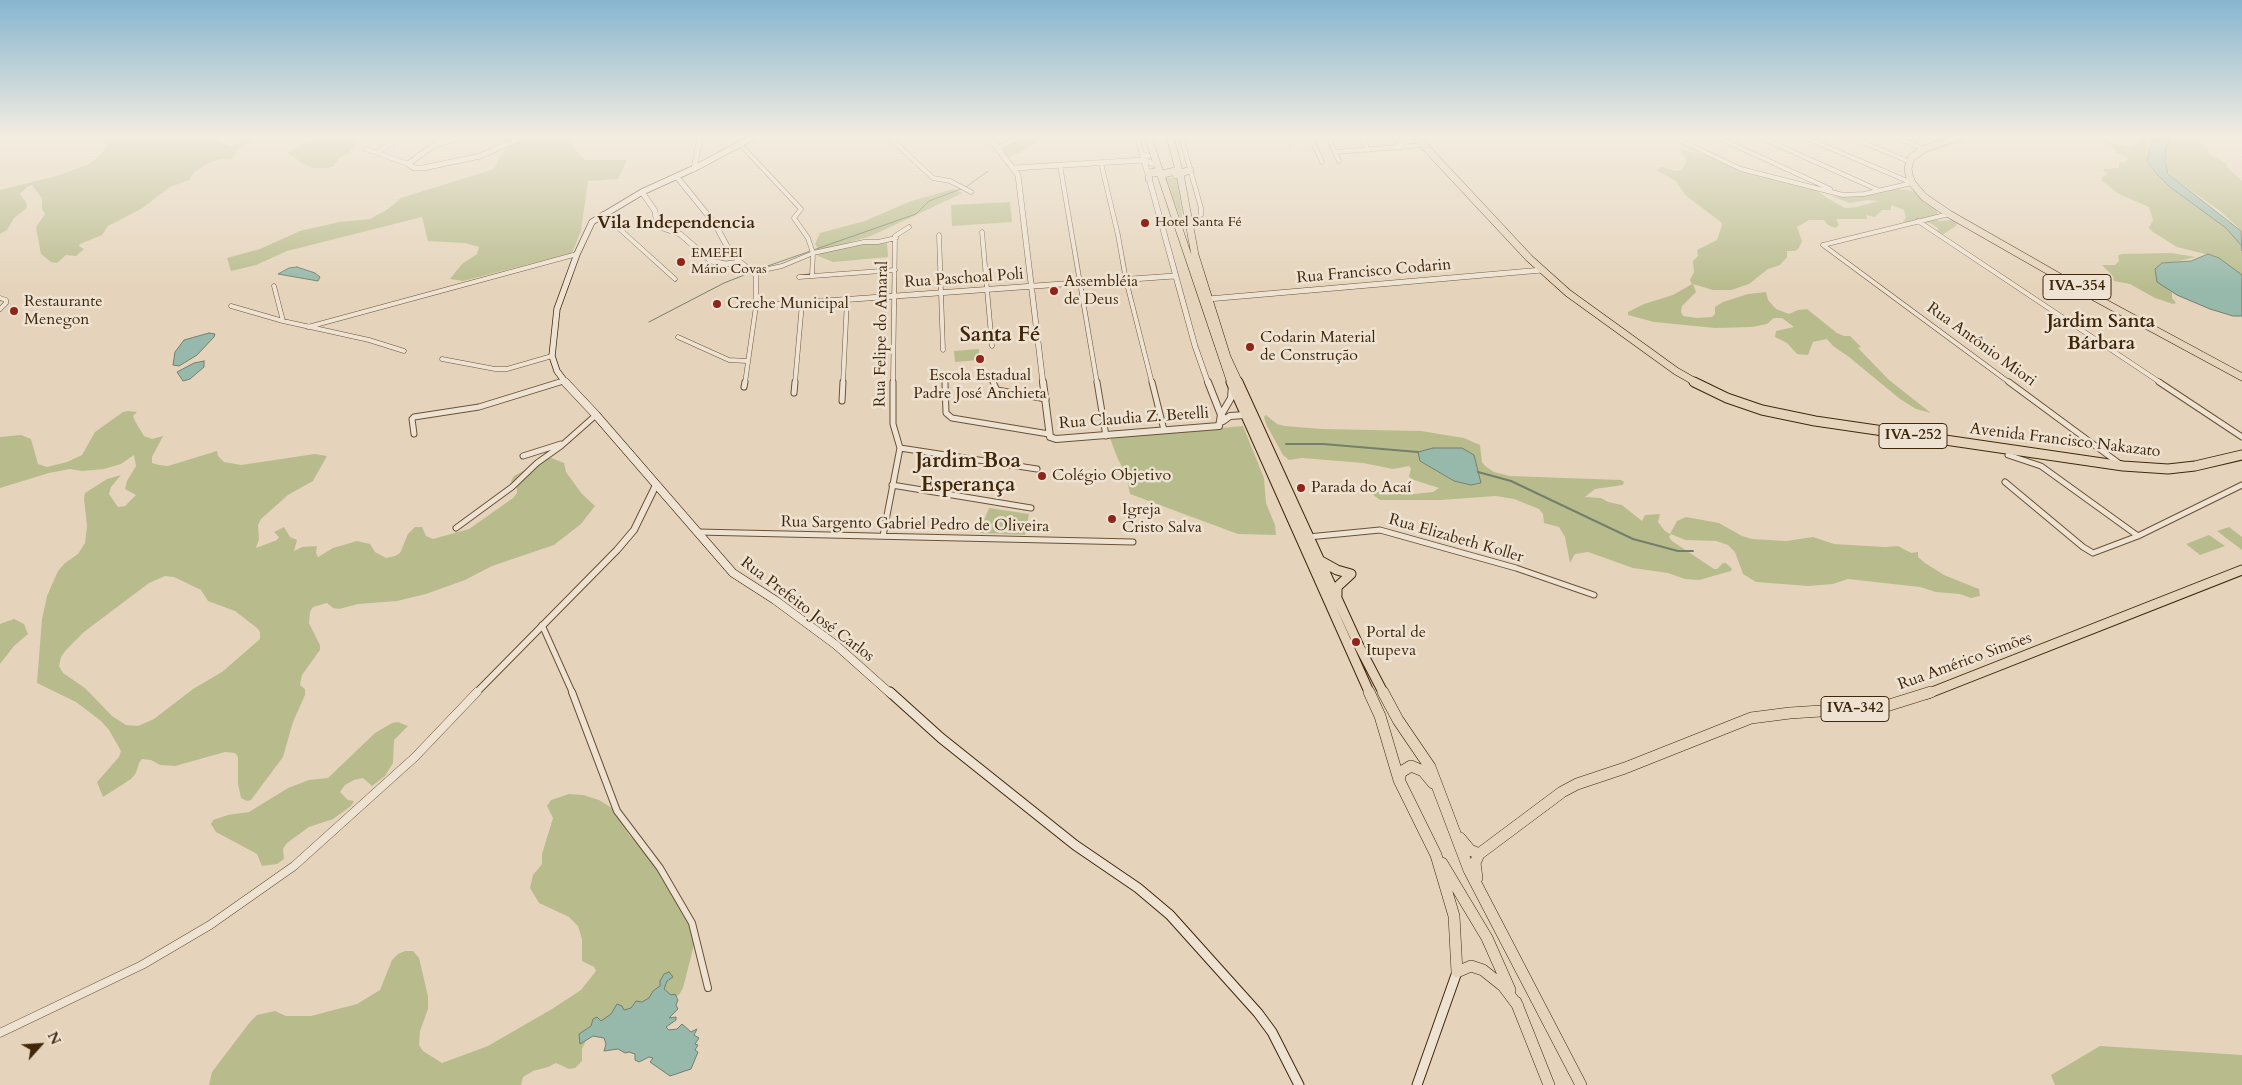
<!DOCTYPE html>
<meta charset="utf-8">
<style>
body{margin:0}
#map{position:relative;width:2242px;height:1085px;overflow:hidden;background:#e5d4bb;font-family:Cardo,serif}
canvas{display:block}
.north{position:absolute;left:15px;top:1020px;width:50px;height:50px;-webkit-text-stroke:4px #eee3d3;paint-order:stroke;rotate:64deg;font-size:14px;font-weight:700;line-height:20px;text-align:center;color:#41270a}
.north::after{content:'';display:block;margin:auto;width:18px;height:22px;background:#41270a;clip-path:polygon(50% 0,100% 100%,50% 72%,0 100%)}
</style>
<div id="map">
<canvas width="2242" height="1085"></canvas>
<div class="north">N</div>
</div>
<script>
const g = document.querySelector('canvas').getContext('2d');
g.lineJoin = 'round';
function paint(path, color) {
  g.fillStyle = color;
  g.fill(path, 'evenodd');
}
function toPath(rows) {
  const path = new Path2D();
  for (const r of rows) {
    path.moveTo(r[0], r[1]);
    for (let i = 2; i < r.length; i += 2) path.lineTo(r[i], r[i + 1]);
  }
  return path;
}
function strokePath(path, color, width, dash) {
  g.strokeStyle = color;
  g.lineWidth = width;
  g.lineCap = dash ? 'butt' : 'round';
  g.setLineDash(dash || []);
  g.stroke(path);
}
function drawText(font, color, halo, rows, align = 'center') {
  g.font = font + ' Cardo,serif';
  g.lineWidth = 5;
  g.setLineDash([]);
  g.textBaseline = 'middle';
  g.strokeStyle = halo;
  g.fillStyle = color;
  for (const [text, x, y, turn = 0] of rows) {
    g.save();
    g.translate(x, y);
    g.rotate((+turn || 0) * Math.PI / 180);
    g.textAlign = isNaN(turn) ? turn : align;
    if (halo) g.strokeText(text, 0, 0);
    g.fillText(text, 0, 0);
    g.restore();
  }
}
paint(toPath([
 [103,137,211,137,231,146,249,137,257,137,237,150,231,160,221,159,211,162,194,172,189,180,170,187,141,209,108,226,102,235,80,244,79,246,84,249,76,256,66,255,57,263,51,262,41,254,36,227,45,214,42,209,42,198,32,185,27,187,20,194,26,202,27,208,14,218,7,230,0,234,0,190,56,176,89,164,103,153,106,145],
 [317,137,359,137,349,153,338,159,334,166,328,168,313,168,302,163,288,153],
 [530,137,571,137,575,150,585,160,627,160,618,179,588,181,581,231,572,253,463,281,450,279,462,264,477,254,479,247,465,243,428,241,422,217,287,251,256,265,231,271,227,258,260,249,300,231,339,222,370,219,388,209,401,198,494,169,501,154,513,143],
 [1026,137,1047,137,1008,158,1003,151,1004,148],
 [2092,137,2103,137,2115,144,2130,147,2136,145,2140,137,2155,137,2150,158,2239,237,2242,252,2242,280,2213,256,2177,247,2153,232,2149,228,2153,220,2149,207,2119,194,2102,181,2102,177,2108,174,2102,169,2119,168,2119,163,2125,162,2128,158,2118,153,2112,146],
 [2167,137,2202,137,2200,142,2207,149,2209,154,2226,163,2227,167,2242,181,2242,231,2220,211,2172,177,2163,162],
 [1682,150,1706,155,1774,179,1815,189,1827,198,1845,208,1856,207,1879,201,1868,200,1850,203,1831,196,1844,197,1887,188,1908,190,1918,193,1936,209,1938,213,1933,219,1940,221,1951,220,1957,223,1956,226,1942,235,1937,233,1938,228,1930,223,1903,222,1906,218,1904,210,1891,205,1891,210,1882,210,1875,217,1866,215,1867,219,1836,219,1839,225,1835,228,1828,225,1824,220,1809,220,1797,227,1802,241,1799,248,1795,251,1787,251,1787,257,1780,265,1768,269,1749,284,1731,290,1713,290,1693,284,1696,292,1682,306,1681,312,1683,316,1697,318,1712,317,1715,314,1715,307,1723,302,1748,294,1766,292,1768,300,1776,309,1789,314,1798,310,1807,309,1837,333,1844,336,1850,336,1861,347,1858,348,1889,380,1931,413,1916,409,1900,399,1849,357,1833,346,1827,339,1813,342,1808,355,1797,354,1787,343,1775,337,1776,331,1794,327,1782,318,1774,318,1767,324,1752,327,1715,328,1654,322,1628,315,1628,312,1644,304,1673,295,1692,284,1690,280,1694,272,1693,261,1698,256,1697,250,1717,240,1722,225,1721,222,1685,195,1676,181,1656,170,1662,167,1676,171,1681,170,1687,161,1681,152],
 [1165,178,1178,178,1183,224],
 [953,189,963,193,871,236,830,248,818,249,815,244,820,233,865,221,911,201],
 [1010,202,1012,222,952,226,951,205],
 [887,243,888,257,833,262,818,256,820,253,852,245],
 [2171,253,2196,257,2166,264,2160,282,2172,293,2172,298,2176,303,2173,304,2155,298,2130,284,2114,281,2113,276,2102,265,2115,265,2119,261,2118,255,2123,254],
 [979,349,979,360,955,362,954,351],
 [128,411,137,412,133,416,135,421,144,436,152,439,163,436,152,457,152,463,159,465,168,466,217,451,218,456,224,462,241,465,315,454,327,456,313,481,288,495,261,519,258,525,259,539,256,548,277,540,279,537,274,532,284,527,290,537,297,540,294,551,302,547,317,546,316,553,318,557,333,548,357,541,370,544,375,552,386,558,395,556,400,553,408,534,415,527,422,527,426,536,433,539,469,529,513,498,517,493,517,489,511,481,514,476,549,457,564,463,566,472,582,494,595,506,581,524,554,545,492,566,465,580,426,594,397,601,358,604,339,609,333,608,327,603,313,607,310,612,309,623,320,645,320,650,302,675,300,685,305,689,305,695,293,722,283,757,251,800,247,801,241,798,238,784,238,757,235,753,225,752,175,766,160,765,151,760,142,759,139,763,136,773,131,779,103,797,97,782,119,757,121,751,109,730,101,721,76,702,37,683,42,619,47,596,58,571,65,563,78,554,85,543,87,526,84,499,85,493,107,479,121,475,111,487,109,494,118,507,125,506,136,495,125,489,127,481,136,466,134,455,121,464,104,469,82,471,70,469,49,473,0,488,0,437,21,435,31,439,38,464,47,467,67,462,82,455,95,432,123,412],
 [165,576,174,577,201,590,208,601,235,611,257,628,260,632,260,639,222,672,193,689,154,719,138,726,126,725,112,716,85,688,63,673,59,666,61,657,66,650,84,632,149,583],
 [1266,415,1277,424,1285,426,1321,429,1421,431,1464,438,1480,445,1482,462,1485,466,1494,472,1510,476,1621,480,1624,482,1623,485,1595,489,1585,497,1601,498,1608,502,1622,505,1642,521,1645,515,1660,514,1658,522,1665,531,1670,534,1677,521,1686,517,1719,523,1742,536,1752,539,1786,541,1813,537,1834,544,1885,547,1898,546,1911,553,1918,552,1918,557,1925,563,1944,575,1979,589,1980,596,1971,598,1960,594,1936,592,1920,587,1848,579,1833,584,1808,586,1756,582,1743,574,1735,552,1728,545,1716,541,1685,540,1671,534,1669,537,1672,541,1714,569,1717,569,1723,563,1726,563,1732,569,1731,571,1699,580,1685,579,1668,573,1633,568,1588,552,1575,554,1570,563,1565,537,1559,527,1544,523,1543,514,1539,509,1514,499,1496,496,1441,500,1380,500,1372,494,1372,492,1386,491,1414,494,1433,492,1439,488,1411,479,1409,476,1411,469,1409,466,1393,469,1363,463,1302,458,1289,460,1283,455,1266,424,1264,417],
 [1453,449,1463,449,1474,455,1481,484,1471,485,1453,481,1420,461],
 [1243,426,1264,478,1266,503,1275,525,1276,535,1238,534,1130,494,1126,475,1117,457,1110,438],
 [989,508,1029,514,1025,535,979,533],
 [2229,527,2242,537,2242,550,2217,531],
 [2209,535,2225,546,2200,555,2186,544],
 [14,619,24,624,28,634,14,646,0,664,0,624],
 [398,722,408,726,394,740,393,763,385,776,372,786,363,778,354,780,345,785,340,792,348,800,354,801,351,806,333,819,309,827,287,843,283,849,284,859,277,864,262,866,257,854,216,832,211,824,213,820,228,815,249,812,288,788,309,780,328,778,375,733,392,723],
 [569,794,583,795,599,800,612,808,629,835,650,856,679,903,696,937,683,988,679,995,589,1034,582,1049,582,1061,575,1068,569,1069,556,1063,548,1067,533,1071,523,1077,521,1085,209,1085,212,1072,250,1022,257,1015,275,1011,286,1016,311,1016,357,1004,380,990,392,960,398,954,405,951,413,951,419,958,428,996,428,1009,420,1031,419,1045,423,1051,442,1063,488,1046,552,1009,581,990,596,971,594,967,582,961,582,939,578,926,569,917,539,903,530,888,533,875,542,864,542,854,553,818,547,806,551,800],
 [2100,1046,2242,1055,2242,1085,2055,1085,2051,1075]
]), '#b8bc8d');
const water = toPath([
 [2153,137,2172,137,2166,147,2165,161,2168,174,2241,231,2242,251,2241,245,2226,228,2170,187,2157,174,2147,161,2153,137],
 [2208,254,2219,258,2242,275,2242,316,2233,316,2210,309,2177,295,2157,282,2155,269,2162,263,2191,261,2208,254],
 [297,267,315,273,320,277,318,281,278,274,289,268,297,267],
 [209,333,215,334,214,337,197,355,179,366,173,365,175,352,184,340,209,333],
 [204,361,204,367,190,379,183,381,177,372,194,363,204,361],
 [1433,448,1462,448,1474,455,1481,483,1471,485,1454,481,1420,461,1418,452,1433,448],
 [669,972,673,977,667,981,664,989,671,995,675,994,678,1000,676,1005,678,1009,669,1018,676,1017,676,1020,666,1027,669,1030,677,1029,682,1024,691,1032,697,1029,694,1035,699,1038,695,1044,698,1045,695,1050,698,1052,691,1069,670,1076,650,1062,653,1058,649,1057,639,1062,635,1060,635,1054,629,1052,625,1053,618,1049,604,1051,606,1044,604,1038,593,1036,580,1044,579,1034,591,1026,593,1019,597,1017,601,1021,611,1014,617,1004,622,1006,624,1010,631,1008,636,1001,642,1002,649,998,653,991,660,986,660,981,664,974,669,972]
]);
paint(water, '#96b9ab');
strokePath(water, '#747f6b', 1);
strokePath(toPath([
 [966,187,988,171],
 [762,268,916,214,929,201,961,189],
 [649,322,724,283,747,274]
]), '#747f6b', 1);
strokePath(toPath([
 [1286,444,1323,444,1418,452],
 [1478,472,1511,481,1633,539,1678,551,1693,551]
]), '#747f6b', 2);
const minorFar2 = toPath([
 [889,137,933,178,950,181,971,192],
 [1137,137,1143,158],
 [1181,137,1201,208,1201,215],
 [1287,137,1290,143],
 [1311,137,1322,162],
 [1328,137,1339,161],
 [1362,137,1368,150],
 [1396,137,1402,147],
 [1673,137,1741,169,1843,195,1864,194,1912,183],
 [1717,137,1830,189],
 [1760,137,1878,190],
 [1804,137,1912,183],
 [1851,137,1910,162],
 [1896,137,1924,149],
 [739,143,801,209,794,218,808,238,813,253,812,276],
 [433,146,462,137],
 [997,148,1020,137],
 [366,149,408,164],
 [378,152,401,137],
 [1335,152,1423,145],
 [1101,163,1118,235,1126,280,1152,383],
 [1060,165,1097,383],
 [603,214,675,279],
 [1918,221,2161,383],
 [982,232,992,346],
 [939,235,943,350],
 [1823,245,2010,383],
 [1823,245,1949,214],
 [754,272,782,266,813,253,864,242,878,242,896,238],
 [799,277,895,270],
 [274,286,283,321,369,340,404,351],
 [0,298,6,300,6,303,0,309],
 [231,306,283,321],
 [308,327,577,254],
 [678,337,729,360,747,361],
 [442,359,495,369,507,369,552,356],
 [992,379,994,383],
 [556,383,563,381],
 [745,383,756,306],
 [795,383,802,303],
 [843,383,847,300],
 [893,383,895,236,909,227]
]);
const minorFar1 = toPath([
 [993,382,997,390,1046,399],
 [1097,382,1106,436],
 [1152,382,1164,430],
 [2009,382,2120,464],
 [2159,382,2242,437],
 [945,383,946,413,952,418,1049,434],
 [744,387,745,382],
 [794,393,795,382],
 [842,401,843,382],
 [414,434,412,419,414,417,479,407,560,382],
 [900,448,1037,469],
 [2008,455,2041,466,2138,536,2242,485],
 [523,456,561,444],
 [2005,482,2083,547,2093,553,2138,536],
 [892,485,1031,508],
 [456,528,512,487,537,463,561,446,596,415],
 [698,532,1133,542],
 [883,536,900,448,893,424,893,382],
 [1308,537,1380,530,1516,568,1594,595],
 [542,625,573,694]
]);
const minor = toPath([
 [572,692,617,811,660,868,692,923,708,988]
]);
const tertiaryFar2 = toPath([
 [445,137,408,164,414,168,423,168,480,156,523,137],
 [989,137,1018,175,1043,383],
 [1142,154,1148,156],
 [1144,160,1195,346,1208,383],
 [1014,168,1144,160,1156,165],
 [694,169,700,137],
 [677,177,715,224,728,248,740,262,756,275,756,306,1174,276],
 [642,192,655,211,657,226,680,234,711,261,726,264,740,262],
 [1208,299,1542,270]
]);
const tertiaryFar1 = toPath([
 [1043,382,1050,437,1056,439,1219,426],
 [1208,382,1221,415,1225,419],
 [1223,421,1230,416,1245,415],
 [1219,426,1221,415,1231,398,1232,385],
 [475,694,617,550,634,530,656,485]
]);
const tertiary = toPath([
 [0,1033,142,965,210,925,294,866,415,757,477,692]
]);
const secondaryFar2 = toPath([
 [566,383,557,371,552,356,557,309,577,254,592,222,642,192,697,167,753,137]
]);
const secondaryFar1 = toPath([
 [565,382,596,415,733,573,775,600,836,645,891,694]
]);
const secondary = toPath([
 [890,692,941,738,1075,845,1138,888,1170,915,1258,1013,1272,1032,1299,1085],
 [1417,1085,1457,972]
]);
const primaryFar2 = toPath([
 [1148,137,1231,383],
 [1170,137,1180,174,1195,255,1227,357,1239,383],
 [1416,137,1529,258,1568,293,1676,371,1697,383],
 [1959,137,1924,149,1911,158,1908,168,1909,175,1912,183,1924,197,1949,214,2096,298,2242,377],
 [1176,175,1190,170],
 [1149,179,1149,174,1153,172,1163,174,1179,170]
]);
const primaryFar1 = toPath([
 [1231,382,1370,694],
 [1238,382,1358,644,1384,694],
 [1694,382,1727,398,1762,410,1815,421,2123,466,2168,469,2195,466,2242,455],
 [1319,560,1337,570,1351,574],
 [1337,595,1337,587,1351,574],
 [1927,694,2242,570]
]);
const primary = toPath([
 [1369,692,1380,716,1399,780,1436,855,1454,916,1457,972,1471,966,1483,970,1503,986,1518,1006],
 [1383,692,1398,720,1430,767,1469,870,1581,1085],
 [1399,780,1401,772,1411,766,1423,771,1433,783],
 [1460,838,1470,850,1479,854],
 [1479,854,1562,792,1577,784,1625,768,1751,718,1790,713,1883,707,1931,692],
 [1442,863,1487,938,1510,990],
 [1477,878,1475,863,1479,854],
 [1516,1002,1549,1085]
]);
strokePath(minorFar2, '#6a5236', 5);
strokePath(minorFar1, '#6a5236', 7);
strokePath(minor, '#6a5236', 8);
strokePath(tertiaryFar2, '#6a5236', 6);
strokePath(tertiaryFar1, '#6a5236', 8);
strokePath(tertiary, '#6a5236', 9);
strokePath(secondaryFar2, '#41270a', 7);
strokePath(secondaryFar1, '#41270a', 9);
strokePath(secondary, '#41270a', 11);
strokePath(primaryFar2, '#41270a', 8);
strokePath(primaryFar1, '#41270a', 11);
strokePath(primary, '#41270a', 12);
strokePath(minorFar2, '#eee3d3', 4);
strokePath(minorFar1, '#eee3d3', 5);
strokePath(minor, '#eee3d3', 6);
strokePath(tertiaryFar2, '#eee3d3', 5);
strokePath(tertiaryFar1, '#eee3d3', 6);
strokePath(tertiary, '#eee3d3', 8);
strokePath(secondaryFar2, '#eee3d3', 5.5);
strokePath(secondaryFar1, '#eee3d3', 8);
strokePath(secondary, '#eee3d3', 9);
strokePath(primaryFar2, '#e5d4bb', 7);
strokePath(primaryFar1, '#e5d4bb', 9);
strokePath(primary, '#e5d4bb', 11);
const sky = g.createLinearGradient(0, 0, 0, 289);
sky.addColorStop(0, '#87b6d0');
sky.addColorStop(0.47, '#f3ece0');
sky.addColorStop(1, '#f3ece000');
g.fillStyle = sky;
g.fillRect(0, 0, 2242, 289);
for (const [x, y, r, color] of [
 [1145,223,5,"#8f2418"],
 [681,262,5,"#8f2418"],
 [1054,291,5,"#8f2418"],
 [717,304,5,"#8f2418"],
 [14,311,5,"#8f2418"],
 [1250,347,5,"#8f2418"],
 [980,359,5,"#8f2418"],
 [1042,476,5,"#8f2418"],
 [1301,488,5,"#8f2418"],
 [1112,519,5,"#8f2418"],
 [1356,642,5,"#8f2418"]
]) {
  const dot = new Path2D();
  dot.arc(x, y, r, 0, 2 * Math.PI);
  g.fillStyle = color;
  g.fill(dot);
  strokePath(dot, '#eee3d3', 2);
}
drawText('14px', '#41270a', '#eee3d3', [
 ["Hotel Santa Fé",1155,223],
 ["EMEFEI",691,254],
 ["Mário Covas",691,270]
], 'left');
for (const [x, y, w] of [
 [2077,287,68],
 [1913,436,68],
 [1855,709,68]
]) {
  const box = new Path2D();
  box.roundRect(x - w / 2, y - 12.5, w, 25, 4);
  g.fillStyle = '#eee3d3';
  g.fill(box);
  strokePath(box, '#41270a', 1);
}
drawText('bold 15px', '#41270a', null, [
 ["IVA-354",2077,287],
 ["IVA-252",1913,436],
 ["IVA-342",1855,709]
]);
drawText('16px', '#41270a', '#eee3d3', [
 ["Rua Francisco Codarin",1374,272,-5],
 ["Rua Paschoal Poli",964,279,-4],
 ["Rua Felipe do Amaral",882,334,-89],
 ["Rua Antônio Miori",1981,345,36],
 ["Rua Claudia Z. Betelli",1134,419,-4],
 ["Avenida Francisco Nakazato",2065,441,7],
 ["Rua Sargento Gabriel Pedro de Oliveira",915,525,1],
 ["Rua Elizabeth Koller",1456,539,16],
 ["Rua Prefeito José Carlos",807,610,37],
 ["Rua Américo Simões",1965,662,-20]
]);
drawText('16px', '#41270a', '#eee3d3', [
 ["Assembléia",1064,282],
 ["de Deus",1064,300],
 ["Restaurante",24,302],
 ["Menegon",24,320],
 ["Creche Municipal",727,304],
 ["Codarin Material",1260,338],
 ["de Construção",1260,356],
 ["Escola Estadual",980,376,"center"],
 ["Padre José Anchieta",980,394,"center"],
 ["Colégio Objetivo",1052,476],
 ["Parada do Acaí",1311,488],
 ["Igreja",1122,510],
 ["Cristo Salva",1122,528],
 ["Portal de",1366,633],
 ["Itupeva",1366,651]
], 'left');
drawText('bold 18px', '#41270a', '#eee3d3', [
 ["Vila Independencia",676,224]
]);
drawText('bold 19px', '#41270a', '#eee3d3', [
 ["Jardim Santa",2101,323],
 ["Bárbara",2101,345]
]);
drawText('bold 21px', '#41270a', '#eee3d3', [
 ["Santa Fé",1000,336],
 ["Jardim Boa",968,462],
 ["Esperança",968,486]
]);
</script>
